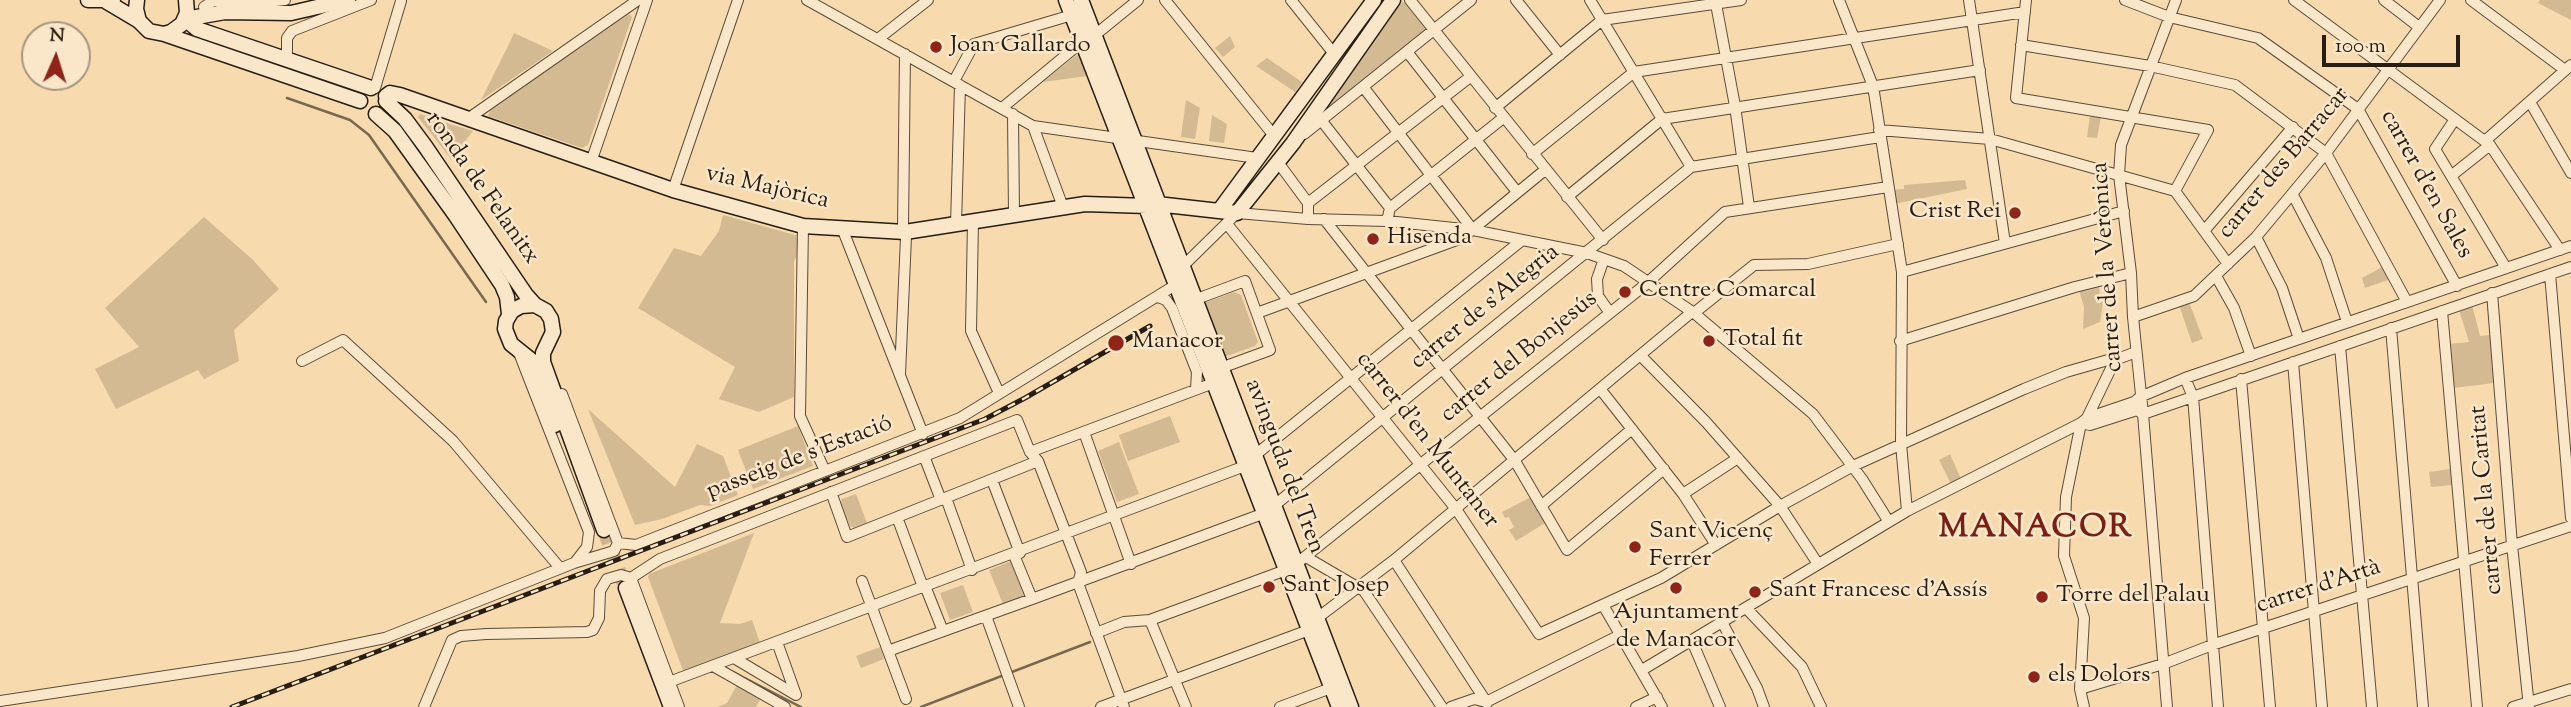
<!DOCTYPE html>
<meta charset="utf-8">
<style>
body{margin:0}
#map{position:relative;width:2571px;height:707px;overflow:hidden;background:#f7daae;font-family:"Sorts Mill Goudy",serif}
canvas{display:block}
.north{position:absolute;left:21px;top:21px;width:70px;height:70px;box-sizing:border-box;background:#fae7ca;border:2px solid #a69680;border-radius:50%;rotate:3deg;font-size:19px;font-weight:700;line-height:28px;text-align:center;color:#271d12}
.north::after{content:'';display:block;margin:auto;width:24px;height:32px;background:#8f2418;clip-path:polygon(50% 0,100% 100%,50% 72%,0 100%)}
.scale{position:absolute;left:2322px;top:35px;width:138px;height:32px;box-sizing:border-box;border:4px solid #271d12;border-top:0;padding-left:9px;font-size:21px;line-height:24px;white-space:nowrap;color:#271d12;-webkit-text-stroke:5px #fae7ca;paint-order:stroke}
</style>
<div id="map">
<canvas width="2571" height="707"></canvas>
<div class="north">N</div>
<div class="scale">100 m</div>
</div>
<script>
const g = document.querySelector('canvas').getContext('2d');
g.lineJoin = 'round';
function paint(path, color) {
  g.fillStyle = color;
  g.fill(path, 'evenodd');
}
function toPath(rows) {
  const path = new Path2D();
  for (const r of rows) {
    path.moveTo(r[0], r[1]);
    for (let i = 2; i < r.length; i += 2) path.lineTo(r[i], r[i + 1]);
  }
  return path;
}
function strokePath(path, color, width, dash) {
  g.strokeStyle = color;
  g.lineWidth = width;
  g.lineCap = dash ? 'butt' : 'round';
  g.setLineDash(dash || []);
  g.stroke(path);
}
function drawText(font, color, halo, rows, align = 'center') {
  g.font = font + ' "Sorts Mill Goudy",serif';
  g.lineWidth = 5;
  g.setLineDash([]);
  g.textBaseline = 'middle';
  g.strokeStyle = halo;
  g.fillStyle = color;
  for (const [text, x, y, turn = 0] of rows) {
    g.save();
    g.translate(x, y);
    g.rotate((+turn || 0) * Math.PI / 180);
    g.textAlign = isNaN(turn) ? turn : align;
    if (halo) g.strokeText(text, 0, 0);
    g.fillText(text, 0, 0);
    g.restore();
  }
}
paint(toPath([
 [2540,0,2571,0,2571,20,2538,3],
 [1404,2,1409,4,1426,27,1426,30,1324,112,1398,4],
 [629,14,632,17,588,145,582,148,488,116,490,110],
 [514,33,553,51,481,100,508,46],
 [1230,36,1235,47,1223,57,1215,48],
 [1079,53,1088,76,1043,82],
 [1267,58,1302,82,1295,92,1256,66],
 [1186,100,1200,108,1195,139,1181,137],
 [420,114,446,123,473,131,451,159,418,117],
 [1212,115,1227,124,1224,143,1209,141],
 [2090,115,2101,117,2097,138,2087,137],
 [1965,180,1967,189,1894,204,1891,190,1904,189,1904,185],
 [723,215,795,235,800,234,803,240,794,262,794,397,759,412,719,399,735,367,638,308,674,248,701,256,719,231],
 [204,217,252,259,279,289,234,330,239,361,204,379,198,370,116,409,95,369,139,347,105,308],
 [2384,266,2391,279,2365,288,2362,278],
 [2099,285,2100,301,2103,302,2100,322,2083,329,2084,307,2079,290],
 [1234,292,1241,295,1258,342,1255,346,1224,357,1204,303],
 [2189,302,2203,339,2192,343,2179,305],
 [2472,305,2480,336,2490,335,2494,383,2453,388,2449,344,2469,342,2459,310],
 [588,409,675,487,697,444,723,456,738,495,710,506,700,505,662,519,635,525],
 [1170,416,1180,442,1128,461,1119,435],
 [798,426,813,466,753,489,738,450],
 [1119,442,1139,494,1117,502,1098,451],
 [1950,454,1961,479,1951,484,1939,460],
 [2450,469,2452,485,2431,487,2429,472],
 [856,494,867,523,854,528,850,526,840,502,842,499],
 [1535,495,1550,520,1516,541,1509,530,1514,527,1509,517,1505,518,1502,512],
 [754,533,720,623,740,624,752,620,760,643,684,673,648,577,649,574],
 [1011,561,1025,595,1003,604,989,570],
 [963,585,973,612,950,620,940,593],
 [880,647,884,659,861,668,856,656],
 [737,685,761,698,756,707,717,707,727,703]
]), '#d4ba93');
strokePath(toPath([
 [287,98,350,120,369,135,486,302],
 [733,672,801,707],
 [921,707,1090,642]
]), '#796850', 2.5);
strokePath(toPath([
 [604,530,625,587]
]), '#cdb48f', 14, [14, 7]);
const minor = toPath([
 [807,0,1033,126,1257,158],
 [1165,0,1275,137],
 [1291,0,1335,55],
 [1410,0,1603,240],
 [1516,0,1560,55],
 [1590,0,1691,167],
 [1839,0,1873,86,1902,272,1901,444,1907,511],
 [1969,0,2005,243],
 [2026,0,2016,98,2208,130,2175,191],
 [2125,0,2169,17,2258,38,2358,109,2457,286],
 [2294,0,2490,145,2451,176],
 [2384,0,2419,27],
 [2471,0,2565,70],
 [1716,4,1735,106,1749,207],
 [204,7,213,1,245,4,285,0],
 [1095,35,1138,0],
 [878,39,928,0],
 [2021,45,2150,66,2235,85,2326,153,2407,302],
 [1408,53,1517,192],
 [287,60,287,38,292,31,371,0],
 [954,81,974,44,1072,15],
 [375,88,401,1],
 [1364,88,1473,230],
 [2530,102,2571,173],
 [1002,108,1083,41],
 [1495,108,1602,20,1741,0],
 [1013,114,1014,215],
 [469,118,638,0],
 [2455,119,2435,149,2506,268],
 [1321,120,1390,208],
 [1033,126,1063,207],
 [1879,130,1990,139,2175,191,2228,264],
 [1304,134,1471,0],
 [2486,140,2571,65],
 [2490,145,2560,250],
 [1532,154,1634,72,2025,12],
 [1277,161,1308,203,1308,219],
 [591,162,647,0],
 [673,190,738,0],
 [2293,195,2326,258,2347,322],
 [1567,197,1662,119,1980,70],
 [1308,203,1470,77],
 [1324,219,1515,461,1567,550,1664,469],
 [973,221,971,331,999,393],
 [1387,221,1390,208,1503,118],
 [956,224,960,85],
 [1227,224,1456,509,1539,634,1661,578,1780,506,1853,466,2024,389,2066,372,2108,360,2115,360,2136,352],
 [803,226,800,416,825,471],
 [842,228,923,434],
 [2204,231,2293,127],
 [2256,237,2282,288,2299,339],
 [1604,259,1597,279,1598,296,1610,313],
 [1179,270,1237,213,1308,219,1387,221,1473,230,1587,253,1624,266,1694,313,1813,414,1862,479,1889,522],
 [1902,272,2124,211],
 [2550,274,2571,518],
 [2216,276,2234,308,2251,356],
 [2492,293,2512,545,2529,707],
 [1190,296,1194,300,1245,281,1270,350,1218,369],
 [1158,297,1166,300,1172,308,1197,372,1196,389],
 [2442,311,2477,707],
 [1257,313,1462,238,1545,170],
 [1694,313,1754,265,1808,264,1898,244],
 [2133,317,2194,296,2256,237,2326,153,2440,0],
 [2391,328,2423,707],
 [1900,341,2075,287,2131,273],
 [2340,346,2372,707],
 [519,353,589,532,587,547,576,561],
 [1641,356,1706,422,1780,506,1818,564],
 [302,361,343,340,453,441,560,568],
 [2293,362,2322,707],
 [900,374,906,237,903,228,905,54],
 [2185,378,2193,397,2218,707],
 [2241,379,2270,707],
 [1601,390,1683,494,1716,545],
 [562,394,618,543,636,545,960,418,1177,284,1179,286],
 [2143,414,2571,267],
 [2087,418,2115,360],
 [2081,423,2066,497,2064,556,2084,618,2080,689,2084,707],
 [2081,423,2090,425,2137,410,2143,414],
 [1084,432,1131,564],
 [1030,452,1219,381],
 [924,456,941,500],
 [1254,456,1521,241],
 [1038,461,1081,572,1078,583,1124,707],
 [992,480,1020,553],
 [1683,494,1738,458],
 [946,498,972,570],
 [1541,506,1632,429],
 [897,517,923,587],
 [1306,557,1364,591,1442,707],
 [1394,560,1487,703],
 [631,578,660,559,1017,420,1030,452,1038,461,847,537,831,492],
 [631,578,679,707],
 [862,581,906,699],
 [925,586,943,631],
 [1032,599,1265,513,1691,167,1880,137],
 [1603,605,1662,707],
 [1746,608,1802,667,1821,707],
 [986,616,1019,707],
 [1316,619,1394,560,1692,312],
 [1150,620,1186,707],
 [1722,622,1757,688,1764,707],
 [1096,633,1124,622,1150,620,1286,570,1296,564,1645,285,1725,212,1888,187],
 [1692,641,1720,707],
 [888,651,1032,599,1014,555],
 [734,658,796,695,777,642],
 [713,666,785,707],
 [1642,670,1907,511,2081,423,2087,418,2134,402,2140,397,2185,378,2571,246],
 [669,682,1245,466],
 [2080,689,2163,664,2212,645,2571,526],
 [0,701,298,656,385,638,574,563,614,551,618,543],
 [424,707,452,640,461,636,486,634,587,632,593,630,599,618,600,591,607,579,621,575,631,578],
 [1101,707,1309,630],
 [1280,707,1331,688],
 [1451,707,1474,699,1486,702,1620,635],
 [1636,707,1657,697],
 [2167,707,2143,414,2133,317,2131,273,2119,175,2121,145,2176,0],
 [2513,707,2571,689]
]);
const secondary = toPath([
 [88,0,113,0],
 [137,0,136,9,139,21],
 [1066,0,1339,707],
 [1081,0,1351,707],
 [107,2,139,21,149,31,164,34,171,32,182,24,187,13,186,0],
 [185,19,197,29,371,88],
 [185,19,225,12,291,13,348,0],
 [164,34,360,101],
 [386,96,390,93,400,95,673,190,803,226,905,232,1085,204,1147,206,1157,204,1237,213,1293,143,1393,0],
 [386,101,405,119,425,146,526,295,535,305,546,311,551,319,553,332,543,353,543,362,604,530],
 [376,114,395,131,456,216,502,285,507,297,509,314],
 [1219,211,1374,0],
 [535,305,521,306,512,311,506,321,505,329,511,344,531,360,555,425],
 [626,588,671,707]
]);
strokePath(minor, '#5b4c39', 12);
strokePath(secondary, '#271d12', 17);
strokePath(minor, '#fae7ca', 10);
strokePath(secondary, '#fae7ca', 14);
const rail = toPath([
 [232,707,985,419,1025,398,1150,326]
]);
strokePath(rail, '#271d12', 5);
strokePath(rail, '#fae7ca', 2.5, [8]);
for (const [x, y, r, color] of [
 [936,47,7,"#8f2418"],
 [2015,213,7,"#8f2418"],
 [1373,239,7,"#8f2418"],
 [1625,292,7,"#8f2418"],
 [1709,341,7,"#8f2418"],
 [1116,343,9,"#8f2418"],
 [1635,547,7,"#8f2418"],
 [1269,587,7,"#8f2418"],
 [1676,588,7,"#8f2418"],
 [1755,592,7,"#8f2418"],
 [2042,597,7,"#8f2418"],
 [2034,677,7,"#8f2418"]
]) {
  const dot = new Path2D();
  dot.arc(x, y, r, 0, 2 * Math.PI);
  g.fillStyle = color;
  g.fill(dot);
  strokePath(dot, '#fae7ca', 2.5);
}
drawText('24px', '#271d12', '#fae7ca', [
 ["Joan Gallardo",950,47],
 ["Crist Rei",2001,213,"right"],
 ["Hisenda",1387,239],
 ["Centre Comarcal",1639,292],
 ["Total fit",1723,341],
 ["Manacor",1132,343],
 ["Sant Vicenç",1649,533],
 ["Ferrer",1649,561],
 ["Sant Josep",1283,587],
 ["Sant Francesc d'Assís",1769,592],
 ["Torre del Palau",2056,597],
 ["Ajuntament",1676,614,"center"],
 ["de Manacor",1676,642,"center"],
 ["els Dolors",2048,677]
], 'left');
drawText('24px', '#271d12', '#fae7ca', [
 ["carrer des Barracar",2285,164,-50],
 ["carrer d'en Sales",2425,185,61],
 ["ronda de Felanitx",481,189,55],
 ["via Majòrica",767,189,13],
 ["carrer de la Verònica",2109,267,-94],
 ["carrer de s'Alegria",1486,308,-39],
 ["carrer del Bonjesús",1520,358,-39],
 ["carrer d'en Muntaner",1426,441,52],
 ["passeig de s'Estació",800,459,-21],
 ["avinguda del Tren",1283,467,69],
 ["carrer de la Caritat",2488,500,-95],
 ["carrer d'Artà",2319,588,-18]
]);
g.letterSpacing = '2px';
drawText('bold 32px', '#7a1f14', '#fae7ca', [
 ["MANACOR",2036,531]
]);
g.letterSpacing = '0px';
</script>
